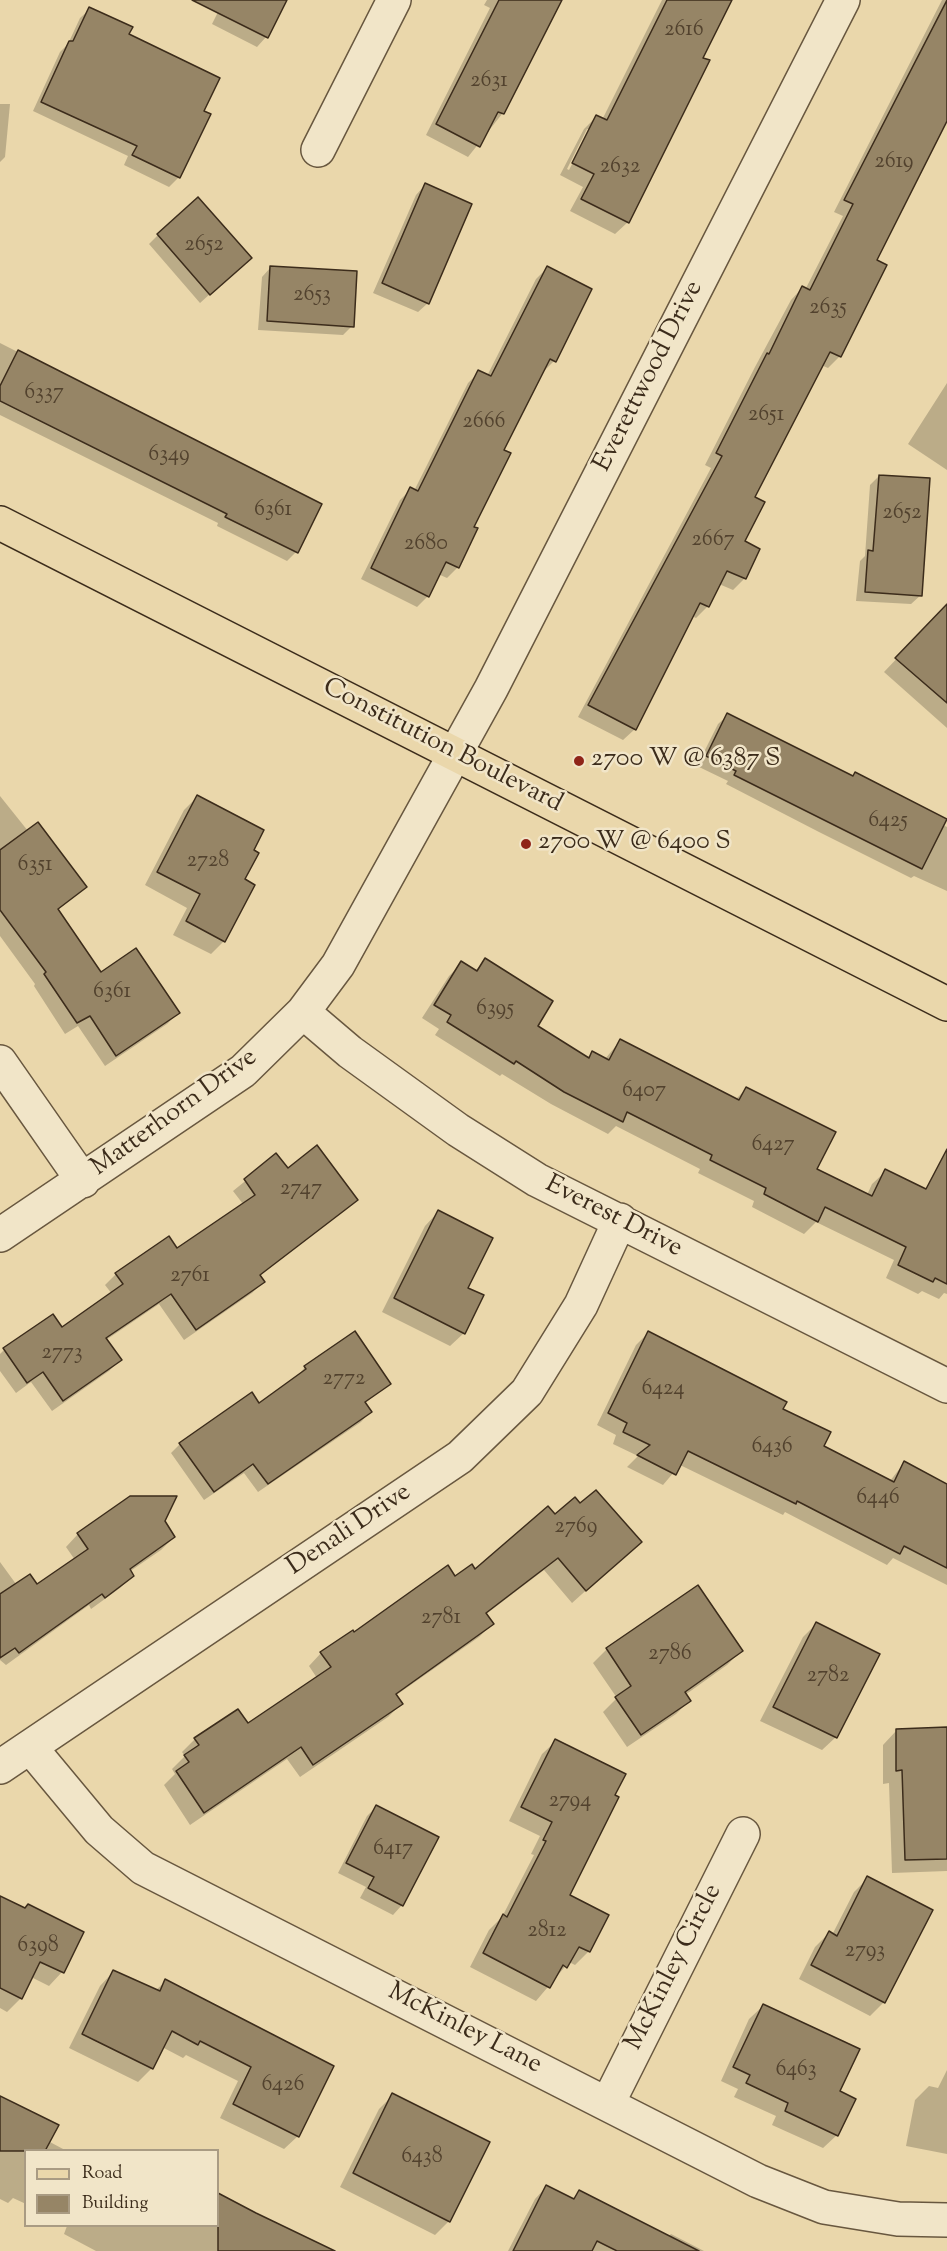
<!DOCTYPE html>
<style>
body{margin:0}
#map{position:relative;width:947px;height:2251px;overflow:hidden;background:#ead7ab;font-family:"Sorts Mill Goudy",serif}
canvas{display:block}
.legend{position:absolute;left:24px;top:2149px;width:195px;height:78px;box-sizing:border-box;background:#f1e5c8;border:2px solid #a99b83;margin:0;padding:8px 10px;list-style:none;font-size:18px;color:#3c2c1b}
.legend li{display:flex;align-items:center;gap:12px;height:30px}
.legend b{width:30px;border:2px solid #a99b83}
</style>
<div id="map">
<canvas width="947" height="2251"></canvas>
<ul class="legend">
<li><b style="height:8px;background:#ead7ab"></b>Road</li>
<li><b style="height:16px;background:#968566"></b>Building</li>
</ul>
</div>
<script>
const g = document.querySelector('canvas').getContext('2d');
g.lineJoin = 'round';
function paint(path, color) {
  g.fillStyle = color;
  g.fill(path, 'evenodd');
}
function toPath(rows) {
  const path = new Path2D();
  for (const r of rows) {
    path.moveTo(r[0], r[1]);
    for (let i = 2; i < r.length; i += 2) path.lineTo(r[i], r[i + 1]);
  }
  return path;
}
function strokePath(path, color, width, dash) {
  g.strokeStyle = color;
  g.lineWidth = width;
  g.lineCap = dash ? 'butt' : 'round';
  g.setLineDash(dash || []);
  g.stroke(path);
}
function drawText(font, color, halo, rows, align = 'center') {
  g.font = font + ' "Sorts Mill Goudy",serif';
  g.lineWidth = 5;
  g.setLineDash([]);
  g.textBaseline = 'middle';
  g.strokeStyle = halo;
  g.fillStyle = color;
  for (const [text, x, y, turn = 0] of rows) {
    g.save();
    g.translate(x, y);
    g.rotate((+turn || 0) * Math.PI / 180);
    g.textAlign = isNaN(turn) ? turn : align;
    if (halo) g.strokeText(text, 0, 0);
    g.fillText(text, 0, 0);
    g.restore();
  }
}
paint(toPath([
 [224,0,285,0,266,37,257,47,212,24],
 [487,0,561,0,502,114,468,157,426,135,490,8,484,5],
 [662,0,730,0,628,222,615,234,570,211,583,187,560,175,584,129,596,117,602,120],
 [587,129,590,129,569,170,567,169],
 [942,0,947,0,947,115,875,261,885,265,840,356,828,368,821,365,753,498,743,542,758,549,744,579,733,590,719,584,708,606,696,618,692,616,635,729,623,740,578,717,711,468,705,465,755,367,791,300,802,288,805,290,843,216,834,212],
 [90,9,127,35,202,112,179,177,169,187,124,165,128,156,33,111,60,52,68,44,80,18],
 [0,104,10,104,5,157,0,162],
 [425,185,428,303,418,312,373,293,416,195],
 [158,235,240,267,200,303,149,244],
 [271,267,352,326,343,335,258,330,262,277],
 [547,268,554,361,543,372,502,450,458,567,447,578,438,574,428,596,417,607,361,579,400,500,411,489,414,491,468,383,479,372,487,376,536,279],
 [0,343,320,505,296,552,287,561,217,526,218,523,0,415],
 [947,383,947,470,908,444],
 [879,476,921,595,911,604,856,601,860,561,865,556,870,485],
 [947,630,947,728,884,672,923,631],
 [728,715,947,827,947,891,914,876,911,878,819,832,726,784,728,781,697,766,718,724],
 [0,796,28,831,85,887,58,910,100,974,178,1013,167,1024,105,1066,78,1026,65,1034,34,986,35,984,0,936],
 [197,797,252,851,224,941,211,954,173,935,187,908,145,885,184,810],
 [485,960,536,1026,587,1058,592,1053,605,1059,620,1041,735,1100,747,1088,815,1169,867,1195,872,1184,886,1171,947,1201,947,1294,944,1293,939,1299,922,1291,918,1294,886,1278,894,1260,816,1222,804,1234,752,1207,754,1201,698,1173,700,1169,616,1126,608,1134,551,1104,502,1074,500,1076,435,1035,439,1029,422,1018,449,976,462,963,475,971],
 [276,1156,287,1170,356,1200,259,1276,263,1282,252,1293,184,1340,159,1304,106,1340,120,1360,109,1371,52,1411,31,1382,16,1393,0,1371,0,1354,4,1350,62,1329,112,1294,105,1285,116,1274,177,1250,243,1204,233,1191],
 [438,1212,464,1333,450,1346,382,1312,425,1226],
 [648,1333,781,1410,822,1447,890,1481,904,1463,947,1485,947,1585,893,1558,887,1565,785,1512,783,1515,680,1465,663,1485,627,1467,638,1456,613,1444,616,1435,597,1425,636,1345],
 [305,1367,389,1384,364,1404,370,1412,361,1422,258,1492,244,1473,204,1500,171,1453,180,1444,259,1405,296,1378],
 [580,1505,640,1542,572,1603,544,1570,485,1615,492,1624,479,1637,395,1696,401,1704,388,1717,300,1777,287,1759,190,1825,164,1785,175,1774,172,1769,185,1756,182,1752,195,1739,247,1725,317,1678,309,1666,321,1653,455,1578,475,1571,555,1517],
 [163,1521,174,1537,161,1550,129,1572,133,1576,120,1588,91,1609,89,1605,6,1665,0,1660,0,1562,16,1584,37,1586,75,1560,66,1547,78,1534],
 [697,1587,741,1651,727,1665,685,1695,689,1701,676,1714,627,1747,603,1712,617,1698,593,1663,607,1649],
 [817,1623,836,1737,822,1750,760,1721,803,1637],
 [947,1729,947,1871,892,1873,889,1783,883,1784,883,1745,896,1731],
 [556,1741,568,1896,607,1916,589,1951,575,1965,569,1962,536,2001,470,1967,489,1930,502,1917,534,1855,531,1854,540,1836,509,1821,542,1754],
 [376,1807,402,1905,393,1915,360,1898,366,1887,338,1873,367,1816],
 [868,1878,884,2002,870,2016,799,1979,815,1947,829,1933,832,1935,854,1892],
 [0,1898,82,1933,62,1972,49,1986,31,1977,21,1998,7,2012,0,2008],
 [113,1972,156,1990,166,1981,332,2066,298,2136,284,2149,220,2118,238,2081,186,2055,183,2058,162,2047,152,2068,138,2082,69,2048,100,1986],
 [763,2006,837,2135,823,2148,772,2125,776,2116,734,2097,738,2089,721,2081,749,2019],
 [947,2070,947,2154,906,2146,915,2100,929,2086,938,2088],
 [393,2095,449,2221,435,2235,340,2187,379,2109],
 [0,2097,48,2141,65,2150,26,2150,26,2204,13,2198,8,2203,0,2199],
 [546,2187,571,2200,579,2192,668,2237,671,2234,704,2251,508,2251,535,2199],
 [218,2195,331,2251,96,2251,64,2234,67,2226,218,2226]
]), '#0003');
const building = toPath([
 [192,0,287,0,268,38,192,0],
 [499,0,562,0,504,114,498,112,480,147,436,124,499,0],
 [667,0,732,0,703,58,710,60,629,223,581,199,594,174,572,163,596,115,607,120,667,0],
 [947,0,947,121,877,260,887,265,841,357,830,352,755,497,765,502,745,541,760,549,746,579,727,571,709,607,700,603,636,730,588,705,722,456,716,453,767,353,769,354,802,286,810,290,853,204,844,200,947,0],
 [89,7,133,27,129,34,220,78,204,111,211,114,180,178,132,155,137,146,41,102,69,41,73,41,89,7],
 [425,183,472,204,429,304,382,283,425,183],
 [198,197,252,258,210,295,157,234,198,197],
 [270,266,357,271,354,327,267,321,270,266],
 [547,266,592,289,556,362,550,359,504,450,511,453,474,527,478,528,459,568,446,562,429,597,371,568,410,487,418,491,478,370,491,376,547,266],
 [18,350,322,504,298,553,225,517,227,514,0,401,0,386,18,350],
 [879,475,930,478,922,596,865,592,868,550,873,551,879,475],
 [947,604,947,703,895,658,947,604],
 [727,713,853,776,855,772,947,819,922,869,734,775,736,771,706,756,727,713],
 [197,795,264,830,254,850,259,853,245,879,255,885,225,942,186,921,200,894,157,872,197,795],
 [38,822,87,887,58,909,101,972,136,948,180,1013,116,1056,90,1016,77,1023,44,974,46,972,0,910,0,850,38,822],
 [485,958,553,1001,538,1026,589,1058,592,1051,609,1060,620,1039,739,1100,746,1087,836,1132,817,1169,872,1196,885,1169,926,1189,947,1149,947,1284,935,1278,933,1282,898,1265,906,1247,825,1207,818,1222,764,1194,766,1188,710,1160,712,1155,627,1112,623,1122,564,1092,516,1061,514,1064,447,1022,451,1015,434,1005,461,961,477,971,485,958],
 [317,1145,358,1200,260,1275,265,1282,196,1330,171,1294,106,1338,122,1360,63,1401,43,1372,27,1383,3,1348,53,1314,62,1327,123,1284,115,1273,169,1236,177,1248,255,1195,244,1179,276,1153,288,1168,317,1145],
 [438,1210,493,1238,468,1288,484,1295,465,1334,394,1298,438,1210],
 [355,1331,391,1384,365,1402,372,1412,268,1484,253,1464,214,1492,179,1443,252,1392,259,1403,306,1369,304,1366,355,1331],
 [648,1331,787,1402,783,1409,831,1432,824,1446,894,1482,904,1461,947,1484,947,1568,904,1546,900,1554,797,1501,796,1504,688,1451,676,1475,637,1455,650,1445,623,1432,627,1423,608,1413,648,1331],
 [596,1490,642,1542,586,1591,558,1558,486,1613,494,1624,396,1694,403,1704,313,1765,301,1747,204,1813,176,1771,189,1762,184,1755,199,1745,194,1738,238,1709,248,1723,331,1667,320,1652,353,1630,354,1632,448,1565,455,1576,472,1564,475,1569,548,1506,555,1514,575,1497,580,1503,596,1490],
 [130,1496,177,1496,165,1521,175,1537,130,1569,134,1576,105,1598,102,1594,19,1653,15,1648,0,1658,0,1594,30,1574,37,1584,88,1549,77,1533,130,1496],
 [698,1585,743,1651,685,1692,691,1701,641,1735,615,1697,631,1686,606,1648,698,1585],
 [816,1622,880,1654,837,1738,773,1707,816,1622],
 [947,1727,947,1859,905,1860,902,1770,896,1771,896,1729,947,1727],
 [555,1739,626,1774,615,1795,619,1797,570,1895,609,1915,590,1952,579,1947,567,1968,563,1965,550,1988,483,1953,503,1914,507,1917,546,1841,543,1840,552,1822,521,1807,555,1739],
 [376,1805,439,1837,403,1906,368,1888,374,1877,346,1863,376,1805],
 [867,1876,933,1910,885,2003,811,1965,829,1931,837,1936,867,1876],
 [0,1896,25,1908,28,1904,84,1932,64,1973,40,1962,22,1999,0,1988,0,1896],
 [113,1970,160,1991,165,1979,334,2066,299,2137,233,2104,251,2067,200,2041,198,2045,172,2031,153,2069,82,2034,113,1970],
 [763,2004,860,2049,840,2091,856,2099,838,2136,785,2111,788,2103,746,2083,750,2075,733,2067,763,2004],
 [392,2093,490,2142,450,2222,353,2173,392,2093],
 [0,2096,59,2125,45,2151,0,2151,0,2096],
 [546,2185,574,2199,579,2190,699,2251,617,2251,597,2241,592,2251,513,2251,546,2185],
 [218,2193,256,2213,335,2251,218,2251,218,2193]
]);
paint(building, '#968566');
strokePath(building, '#3c2c1b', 1.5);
const minor = toPath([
 [318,150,394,0],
 [303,1012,350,1052,458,1130,537,1180,947,1386],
 [0,1062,83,1181],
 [0,1235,243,1071,303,1012,338,965,491,689,843,0],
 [30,1747,99,1830,143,1868,758,2181,824,2207,898,2219,947,2220],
 [0,1767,460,1457,527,1392,581,1305,620,1220],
 [608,2103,743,1834]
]);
const major = toPath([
 [0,523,947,1004]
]);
strokePath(minor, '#68573f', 36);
strokePath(major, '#3c2c1b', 36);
strokePath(minor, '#f1e5c8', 33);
strokePath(major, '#ead7ab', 33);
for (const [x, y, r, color] of [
 [579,761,6,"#8f2418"],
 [526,844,6,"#8f2418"]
]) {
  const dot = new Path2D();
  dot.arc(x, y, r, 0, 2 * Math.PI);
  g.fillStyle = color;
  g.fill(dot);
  strokePath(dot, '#f1e5c8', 2);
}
drawText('22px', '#52422e', null, [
 ["2616",684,31],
 ["2631",489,82],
 ["2619",894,163],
 ["2632",620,168],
 ["2652",204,246],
 ["2653",312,296],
 ["2635",828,309],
 ["6337",44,394],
 ["2651",766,416],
 ["2666",484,423],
 ["6349",169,456],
 ["6361",273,511],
 ["2652",902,514],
 ["2667",713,541],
 ["2680",426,545],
 ["6425",888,822],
 ["2728",208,862],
 ["6351",35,866],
 ["6361",112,993],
 ["6395",495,1010],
 ["6407",644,1092],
 ["6427",773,1146],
 ["2747",301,1190],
 ["2761",190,1277],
 ["2773",62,1354],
 ["2772",344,1380],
 ["6424",663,1390],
 ["6436",772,1448],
 ["6446",878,1499],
 ["2769",576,1528],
 ["2781",441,1619],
 ["2786",670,1655],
 ["2782",828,1677],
 ["2794",570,1802],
 ["6417",393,1850],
 ["2812",547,1932],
 ["6398",38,1947],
 ["2793",865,1952],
 ["6463",796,2071],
 ["6426",283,2086],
 ["6438",422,2158]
]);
drawText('26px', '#3c2c1b', '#f1e5c8', [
 ["Everettwood Drive",650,377,-63],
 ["Constitution Boulevard",442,747,27],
 ["Matterhorn Drive",175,1114,-36],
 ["Everest Drive",613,1218,27],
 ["Denali Drive",350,1531,-34],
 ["McKinley Circle",675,1968,-63],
 ["McKinley Lane",464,2030,27]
]);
drawText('26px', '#3c2c1b', '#f1e5c8', [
 ["2700 W @ 6387 S",591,761],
 ["2700 W @ 6400 S",538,844]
], 'left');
</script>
